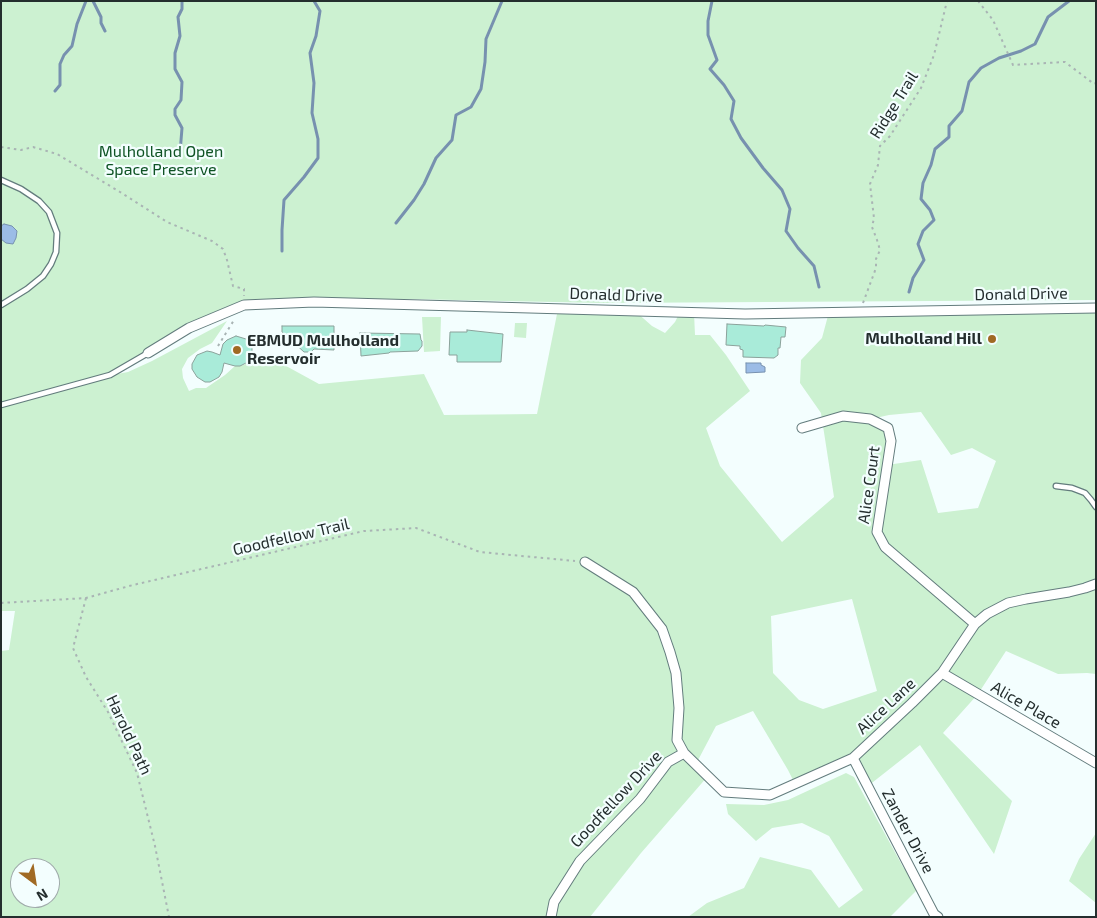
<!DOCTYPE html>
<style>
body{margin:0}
#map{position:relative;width:1097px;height:918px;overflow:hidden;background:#f3fefe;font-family:"Exo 2",sans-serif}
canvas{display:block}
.frame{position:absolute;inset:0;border:2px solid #242e2e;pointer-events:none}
.north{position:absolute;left:10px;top:858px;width:50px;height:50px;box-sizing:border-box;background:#f3fefe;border:1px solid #a0abab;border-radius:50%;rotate:149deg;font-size:14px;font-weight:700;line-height:20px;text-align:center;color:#242e2e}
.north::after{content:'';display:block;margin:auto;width:18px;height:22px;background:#a06a24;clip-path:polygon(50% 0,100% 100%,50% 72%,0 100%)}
</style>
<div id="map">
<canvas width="1097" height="918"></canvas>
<div class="frame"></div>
<div class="north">N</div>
</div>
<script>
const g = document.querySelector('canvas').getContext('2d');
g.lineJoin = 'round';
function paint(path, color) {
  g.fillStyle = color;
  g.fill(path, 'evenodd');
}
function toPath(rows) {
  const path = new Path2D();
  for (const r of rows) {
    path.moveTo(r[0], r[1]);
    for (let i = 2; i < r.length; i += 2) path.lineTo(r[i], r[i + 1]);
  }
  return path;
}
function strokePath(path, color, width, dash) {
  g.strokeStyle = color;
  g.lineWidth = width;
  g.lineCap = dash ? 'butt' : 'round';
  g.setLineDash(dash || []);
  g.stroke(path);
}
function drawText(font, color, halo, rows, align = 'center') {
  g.font = font + ' "Exo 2",sans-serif';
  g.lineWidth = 4.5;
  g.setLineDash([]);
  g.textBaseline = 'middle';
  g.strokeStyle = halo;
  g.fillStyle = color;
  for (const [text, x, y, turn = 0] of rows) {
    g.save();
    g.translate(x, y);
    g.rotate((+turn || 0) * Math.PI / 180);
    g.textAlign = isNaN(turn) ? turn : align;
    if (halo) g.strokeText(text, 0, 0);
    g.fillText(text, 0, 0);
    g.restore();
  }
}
paint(toPath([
 [1,1,1096,1,1096,300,603,303,407,299,244,305,189,328,112,375,128,372,152,361,227,321,212,343,200,349,188,358,182,369,183,378,189,391,196,388,206,388,225,375,235,366,244,365,248,362,252,352,277,361,319,384,424,374,444,415,537,414,558,309,635,311,652,326,665,333,675,322,680,312,694,313,695,335,710,335,726,355,750,391,706,428,720,466,782,542,834,497,821,413,800,383,801,360,822,338,829,312,1096,308,1096,674,1087,673,1058,674,1006,651,978,694,943,733,1012,801,994,854,920,745,868,786,853,758,795,784,788,770,753,711,716,726,696,764,708,776,641,853,590,917,1,917,1,651,9,650,15,611,1,611],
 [921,412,951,455,972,448,996,461,978,508,938,513,921,460,887,465,888,428,871,419,889,415],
 [852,599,877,691,823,709,799,700,773,673,771,616],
 [20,868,50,868,50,898,20,898],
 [422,317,441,317,440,351,424,352],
 [515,323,527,323,526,338,514,337],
 [846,773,854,777,903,867,910,876,917,890,890,917,688,917,707,903,744,888,760,857,811,870,839,908,863,890,829,836,802,823,772,828,756,841,728,814,726,804,764,805,788,800],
 [1096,833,1096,903,1069,881,1079,859]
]), '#ccf1d1');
const water = toPath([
 [4,224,12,226,17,231,16,238,13,244,6,243,1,239,1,226,4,224],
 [746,363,761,363,761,365,765,367,765,372,746,373,746,363]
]);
paint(water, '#9bbce6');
strokePath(water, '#7791af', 1);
strokePath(toPath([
 [93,1,101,17,101,23,105,31],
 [712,1,708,21,708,35,717,60,710,69,724,85,734,101,731,119,741,138,763,168,782,190,790,209,786,231,798,248,814,266,819,287],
 [55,91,60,85,60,64,64,55,72,46,77,24,86,1],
 [180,153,182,128,175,115,175,109,181,100,182,82,175,69,175,53,180,36,178,17,182,9,182,1],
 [396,223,414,200,424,184,436,158,452,140,456,115,471,107,481,89,485,62,486,39,502,1],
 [282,251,282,230,284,200,304,177,318,158,318,139,312,113,314,83,310,53,316,36,320,11,314,1],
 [909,292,913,278,924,260,918,244,923,231,934,220,930,210,921,199,923,183,931,165,935,149,949,137,949,126,962,111,969,82,981,68,999,58,1021,51,1035,44,1048,17,1069,1]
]), '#7791af', 3);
const building = toPath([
 [727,324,764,326,765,325,786,327,785,337,781,337,780,348,778,348,778,355,774,358,743,357,743,350,740,349,740,346,726,345,727,324],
 [282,326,334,326,334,350,314,349,311,352,304,352,282,332,282,326],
 [467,330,503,334,501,362,457,362,457,355,449,355,450,332,467,332,467,330],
 [360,333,420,334,421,340,422,341,422,346,418,351,390,352,389,353,361,356,360,333],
 [236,336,246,339,252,347,252,352,248,362,240,366,235,366,224,363,222,372,219,377,210,382,205,382,197,377,192,369,192,364,197,355,207,351,212,352,220,355,223,344,227,340,236,336]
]);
paint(building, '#a9ebd9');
strokePath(building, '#8ba29b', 1);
const service = toPath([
 [1,180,21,189,39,201,49,212,57,233,56,252,51,264,43,276,27,289,1,305],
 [1,405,110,375,148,353],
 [1056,486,1072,488,1085,493,1091,500,1096,507]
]);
const minor = toPath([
 [148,353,189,328,244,305,314,302,745,314,1096,308],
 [802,428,843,416,870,419,888,428,891,441,877,532,885,547,975,624],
 [585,562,633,592,662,629,670,652,676,673,679,708,677,740,684,753,724,792,770,795,853,758,912,703,942,673,975,624,987,614,1008,603,1026,599,1069,592,1085,588,1096,584],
 [942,673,1096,763],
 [853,758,934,914,938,917],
 [551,917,554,902,580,861,640,799,668,762,684,753]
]);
strokePath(service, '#637c7d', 7);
strokePath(minor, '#637c7d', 11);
strokePath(toPath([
 [978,1,993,20,1013,65,1065,62,1094,84,1096,83],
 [1,147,21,150,33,147,57,154,120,192,167,222,212,241,223,249,227,260,233,286,244,289,244,296],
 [863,303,876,268,876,259,880,250,877,240,872,227,874,218,870,184,878,165,880,146,890,136,921,88,934,55,947,1],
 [218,346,234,320],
 [86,598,73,648,86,677,108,712,137,773,155,846,169,917],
 [1,603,86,598,133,585,364,531,416,528,480,552,575,561]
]), '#a9b4b4', 2, [2.5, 4]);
strokePath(service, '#fff', 4.5);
strokePath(minor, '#fff', 9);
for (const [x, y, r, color] of [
 [992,339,5,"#a06a24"],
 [237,350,5,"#a06a24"]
]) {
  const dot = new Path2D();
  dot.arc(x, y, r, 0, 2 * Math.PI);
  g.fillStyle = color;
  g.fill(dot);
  strokePath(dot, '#f3fefe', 2);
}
drawText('16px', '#242e2e', '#f3fefe', [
 ["Ridge Trail",894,105,-58],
 ["Donald Drive",1021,294,-1],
 ["Donald Drive",616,295,2],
 ["Alice Court",869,485,-82],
 ["Goodfellow Trail",291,537,-13],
 ["Alice Place",1026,705,30],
 ["Alice Lane",886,706,-43],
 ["Harold Path",129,735,65],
 ["Goodfellow Drive",616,799,-47],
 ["Zander Drive",908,831,62]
]);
drawText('16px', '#0e5324', '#f3fefe', [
 ["Mulholland Open",161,152],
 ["Space Preserve",161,170]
]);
drawText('bold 16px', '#242e2e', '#f3fefe', [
 ["Mulholland Hill",982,339],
 ["EBMUD Mullholland",247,341,"left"],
 ["Reservoir",247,359,"left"]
], 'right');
</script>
